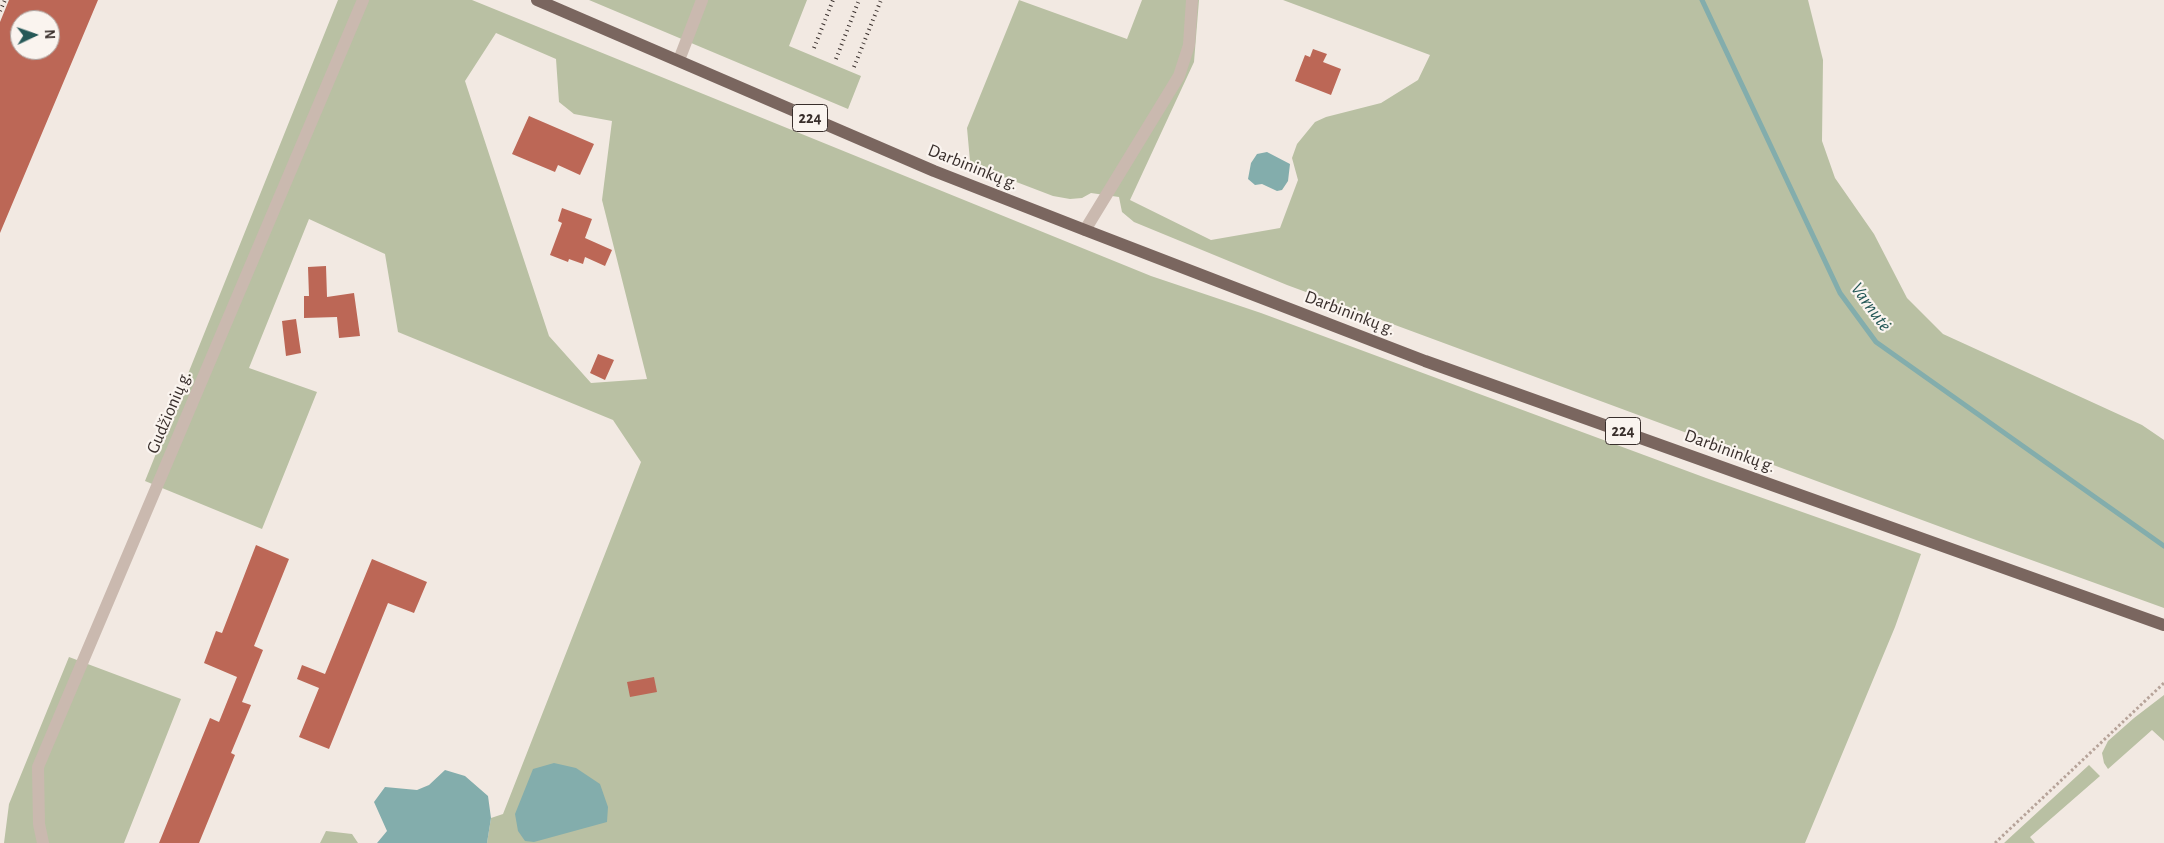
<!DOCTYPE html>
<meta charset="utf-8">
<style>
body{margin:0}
#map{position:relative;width:2164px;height:843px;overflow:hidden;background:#f2e9e2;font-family:"Alegreya Sans",sans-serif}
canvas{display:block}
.north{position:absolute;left:10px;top:10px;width:50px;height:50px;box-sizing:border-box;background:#faf4ef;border:1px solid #ada5a1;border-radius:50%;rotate:87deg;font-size:14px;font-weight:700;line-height:20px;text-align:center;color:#392f2c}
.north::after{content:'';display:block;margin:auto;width:18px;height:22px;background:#255857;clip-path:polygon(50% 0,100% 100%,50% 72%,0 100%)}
</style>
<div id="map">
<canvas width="2164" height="843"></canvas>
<div class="north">N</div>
</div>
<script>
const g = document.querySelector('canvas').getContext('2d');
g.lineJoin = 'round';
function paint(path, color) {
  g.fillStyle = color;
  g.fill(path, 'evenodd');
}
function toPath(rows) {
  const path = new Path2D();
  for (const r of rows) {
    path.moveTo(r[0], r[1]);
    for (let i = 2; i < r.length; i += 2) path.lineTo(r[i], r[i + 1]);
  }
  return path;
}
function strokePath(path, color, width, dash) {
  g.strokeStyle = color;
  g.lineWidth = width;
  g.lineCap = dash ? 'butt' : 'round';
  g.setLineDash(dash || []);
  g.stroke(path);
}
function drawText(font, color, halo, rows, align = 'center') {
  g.font = font + ' "Alegreya Sans",sans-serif';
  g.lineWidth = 4.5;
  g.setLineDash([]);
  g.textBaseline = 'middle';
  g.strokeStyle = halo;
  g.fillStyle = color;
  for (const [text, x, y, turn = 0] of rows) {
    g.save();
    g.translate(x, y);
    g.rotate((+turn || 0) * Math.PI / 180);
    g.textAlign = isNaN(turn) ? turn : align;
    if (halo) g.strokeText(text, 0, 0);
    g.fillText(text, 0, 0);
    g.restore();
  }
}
paint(toPath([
 [338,0,472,0,1151,276,1261,313,1706,478,1921,554,1895,627,1805,843,487,843,491,818,503,814,641,462,613,420,398,332,385,254,309,219,249,368,317,392,262,529,145,481],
 [496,33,556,59,559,102,574,114,612,121,602,200,647,379,591,383,549,336,465,81],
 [589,0,807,0,789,46,861,76,848,109],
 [1019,0,1127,39,1142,0,1199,0,1194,62,1130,200,1211,240,1280,228,1298,180,1292,158,1297,144,1315,122,1326,117,1381,103,1418,80,1430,55,1283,0,1808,0,1823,60,1822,141,1835,178,1874,234,1907,298,1943,334,2142,425,2164,440,2164,608,1976,540,1287,285,1134,222,1122,212,1119,197,1091,193,1082,198,1070,199,1053,196,985,170,970,161,967,128],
 [69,657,181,699,124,843,4,843,9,804],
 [2164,695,2164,741,2152,730,2108,769,2104,763,2102,753,2108,741,2134,718],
 [2089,765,2100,776,2030,837,2035,843,2004,843],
 [326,831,352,834,358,843,320,843]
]), '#b9c0a3');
paint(toPath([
 [1267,152,1290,164,1288,181,1282,190,1277,191,1262,184,1255,185,1248,179,1251,163,1257,154],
 [554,763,576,768,600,784,608,807,607,822,534,842,525,841,518,831,515,814,533,769],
 [445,770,465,776,488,796,491,818,487,843,377,843,387,831,374,802,385,787,417,790,429,785]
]), '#83adac');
strokePath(toPath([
 [1702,0,1840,293,1876,342,2164,546]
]), '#83adac', 5);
paint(toPath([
 [9,0,98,0,0,233,0,22],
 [20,20,50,20,50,50,20,50],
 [1313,49,1327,54,1323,62,1341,69,1331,95,1295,81,1305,55,1310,57],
 [529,116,594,144,580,175,558,165,555,172,512,154],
 [562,208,592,219,585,238,612,250,605,266,585,257,583,264,569,259,568,262,550,255,562,223,558,221],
 [326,266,327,297,354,293,360,336,339,338,337,317,304,318,304,296,309,296,308,267],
 [296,319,301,353,286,356,282,321],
 [598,354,614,360,605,380,590,373],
 [256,545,289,559,254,646,263,650,242,702,251,705,231,753,235,755,199,843,159,843,210,718,219,722,237,677,204,663,216,631,222,633],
 [372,559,427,582,414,613,388,603,329,749,299,737,319,688,297,679,302,665,325,674],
 [654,677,657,692,630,697,627,682]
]), '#bc6756');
strokePath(toPath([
 [1995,843,2164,683]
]), '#b6a399', 3, [2.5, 2.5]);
strokePath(toPath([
 [679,60,702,0],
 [1085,230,1179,76,1189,45,1192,0],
 [43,843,39,824,38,767,363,0]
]), '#cab9af', 12);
strokePath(toPath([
 [537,0,934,171,1085,230,1425,361,2164,625]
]), '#7a665f', 12);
strokePath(toPath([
 [0,11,5,0],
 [814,48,833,0],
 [836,59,859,0],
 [854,67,881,0]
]), '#392f2c', 4, [1, 4]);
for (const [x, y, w] of [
 [810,118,35],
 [1623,431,35]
]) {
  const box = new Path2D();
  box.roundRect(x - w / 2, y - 13.5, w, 27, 4);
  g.fillStyle = '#faf4ef';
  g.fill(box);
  strokePath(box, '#392f2c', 1);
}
drawText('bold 16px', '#392f2c', null, [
 ["224",810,118],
 ["224",1623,431]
]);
drawText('18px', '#392f2c', '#faf4ef', [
 ["Darbininkų g.",973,167,22],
 ["Darbininkų g.",1350,313,21],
 ["Gudžionių g.",169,412,-67],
 ["Darbininkų g.",1730,451,20]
]);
drawText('italic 19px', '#255857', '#faf4ef', [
 ["Varnutė",1871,307,54]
]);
</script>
